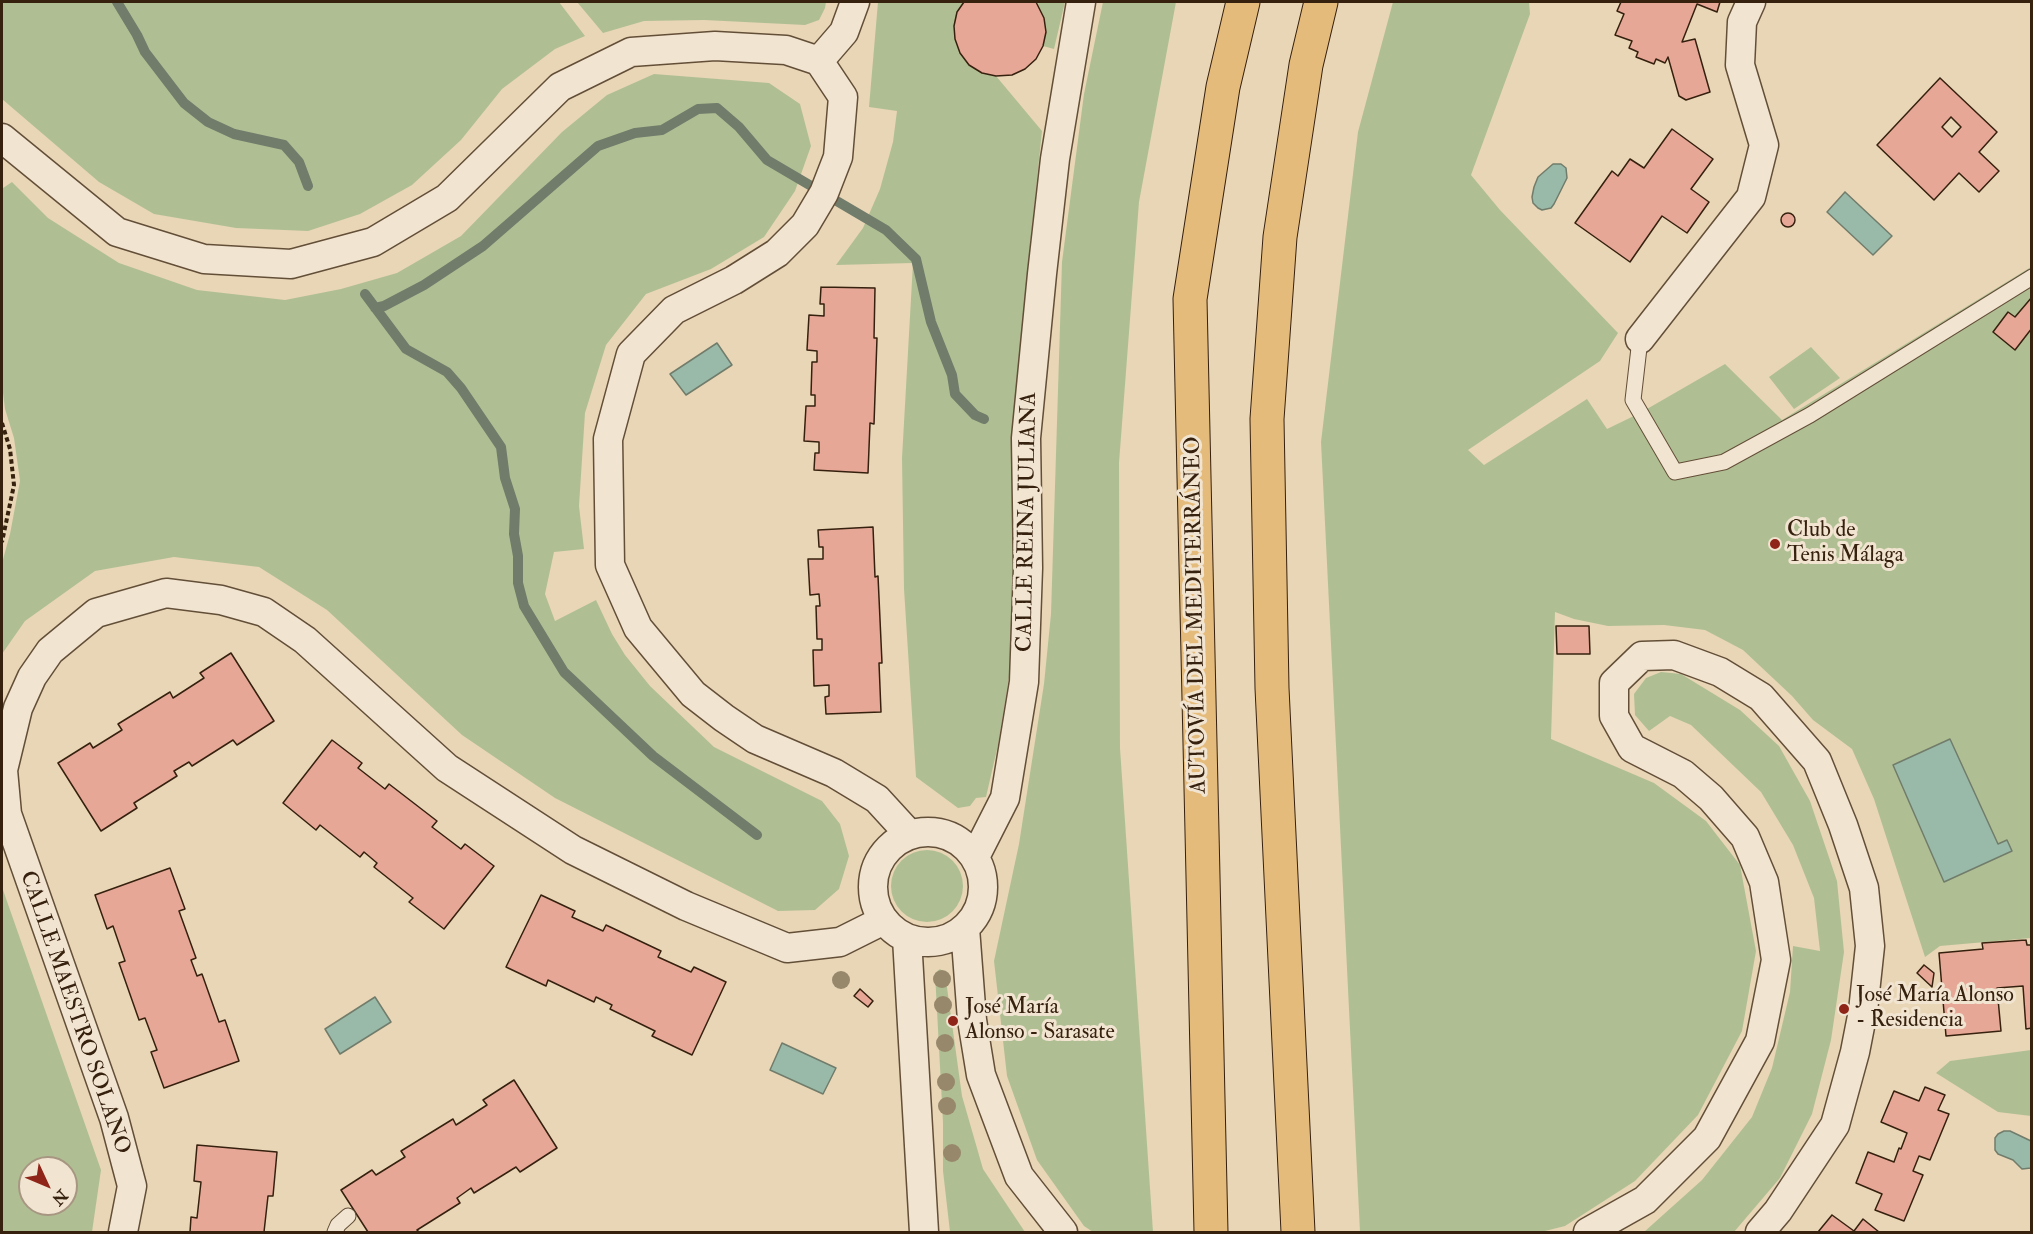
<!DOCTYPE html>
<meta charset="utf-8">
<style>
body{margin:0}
#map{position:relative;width:2033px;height:1234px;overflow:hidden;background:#e9d6b6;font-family:"IM FELL Double Pica",serif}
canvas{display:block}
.frame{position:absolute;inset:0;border:3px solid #36200e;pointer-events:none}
.north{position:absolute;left:18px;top:1156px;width:60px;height:60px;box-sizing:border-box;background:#f1e4d0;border:2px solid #a69682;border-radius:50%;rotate:134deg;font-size:16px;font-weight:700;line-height:24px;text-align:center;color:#36200e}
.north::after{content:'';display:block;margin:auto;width:21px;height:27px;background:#8f2418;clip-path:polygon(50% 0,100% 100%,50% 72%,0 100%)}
</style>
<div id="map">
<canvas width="2033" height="1234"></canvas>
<div class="frame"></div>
<div class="north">N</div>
</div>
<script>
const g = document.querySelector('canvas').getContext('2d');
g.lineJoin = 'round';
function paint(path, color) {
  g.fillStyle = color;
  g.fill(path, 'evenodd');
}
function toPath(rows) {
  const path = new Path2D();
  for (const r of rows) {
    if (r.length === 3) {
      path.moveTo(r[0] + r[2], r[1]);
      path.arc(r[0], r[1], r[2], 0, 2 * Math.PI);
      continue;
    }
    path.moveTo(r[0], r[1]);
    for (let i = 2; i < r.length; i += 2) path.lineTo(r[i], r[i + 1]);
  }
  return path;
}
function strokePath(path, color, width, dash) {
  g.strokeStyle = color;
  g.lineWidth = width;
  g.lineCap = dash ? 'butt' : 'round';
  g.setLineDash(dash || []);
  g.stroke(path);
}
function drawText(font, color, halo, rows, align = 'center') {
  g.font = font + ' "IM FELL Double Pica",serif';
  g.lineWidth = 6;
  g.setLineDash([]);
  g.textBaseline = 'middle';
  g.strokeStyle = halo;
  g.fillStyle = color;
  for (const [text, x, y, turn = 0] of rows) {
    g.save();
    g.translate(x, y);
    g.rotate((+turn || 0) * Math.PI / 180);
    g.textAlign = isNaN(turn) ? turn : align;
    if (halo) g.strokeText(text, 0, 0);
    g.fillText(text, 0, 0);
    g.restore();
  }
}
paint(toPath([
 [2,2,559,2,585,36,555,49,502,89,461,140,412,185,360,214,308,231,236,228,154,214,99,182,2,99],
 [577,2,790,3,826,2,825,8,819,20,805,25,704,20,644,21,603,33],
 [878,2,964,2,957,12,954,26,955,39,960,53,969,65,982,73,996,76,1042,131,1024,305,1014,646,998,745,986,797,976,798,970,806,958,808,916,777,904,589,902,458,913,263,836,265,863,228,880,189,893,142,897,111,869,107],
 [1039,2,1065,2,1054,49,1043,46,1046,32,1044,18,1038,4],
 [1103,2,1176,2,1139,202,1119,463,1120,748,1153,1232,1093,1232,1084,1226,1037,1160,1007,1076,994,961,1019,844,1044,684,1051,614,1062,262,1084,94],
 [1393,2,1529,2,1530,14,1471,175,1500,210,1618,333,1600,361,1468,450,1484,465,1587,399,1607,429,1640,413,1725,364,1782,420,2031,267,2031,938,1940,946,1925,957,1874,799,1852,749,1813,720,1792,696,1743,650,1705,630,1664,625,1608,626,1574,619,1555,612,1551,739,1654,783,1706,821,1740,865,1756,951,1742,1031,1698,1115,1635,1181,1565,1226,1541,1232,1360,1232,1321,442,1358,132],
 [654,74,769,83,800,104,811,146,795,191,764,237,711,269,646,294,606,345,585,413,579,506,584,549,554,552,545,594,555,621,596,600,612,634,625,655,650,686,714,747,822,801,840,824,849,856,839,889,815,910,778,911,555,798,462,735,327,610,259,567,174,557,95,571,25,621,2,654,2,563,10,534,20,481,14,438,5,409,2,385,3,188,12,182,48,218,119,263,197,290,285,300,341,289,397,273,461,236,562,132,607,95],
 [1811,347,1840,378,1794,409,1769,377],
 [1661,672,1681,674,1740,710,1779,746,1810,801,1837,881,1844,952,1831,1040,1812,1114,1780,1178,1734,1232,1644,1232,1702,1180,1752,1117,1772,1068,1790,992,1793,946,1820,951,1814,898,1793,845,1761,792,1691,725,1670,716,1649,731,1635,715,1634,694,1646,678],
 [927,886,36],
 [2,887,101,1170,92,1232,2,1232],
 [30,1168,66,1168,66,1204,30,1204],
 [940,969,945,973,962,1096,983,1169,1025,1232,950,1232,943,1171,943,1123,935,973],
 [2031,1050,2031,1116,1998,1112,1936,1073,1950,1061]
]), '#b0bf93');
const water = toPath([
 [1553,164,1561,164,1566,168,1567,178,1554,204,1551,208,1542,210,1538,208,1533,203,1532,197,1534,187,1538,177,1553,164],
 [1845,192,1892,236,1873,255,1827,212,1845,192],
 [717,343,732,365,686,395,670,374,717,343],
 [1950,739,1998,844,2007,840,2012,851,1944,882,1893,765,1950,739],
 [375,997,391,1022,340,1054,325,1029,375,997],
 [782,1043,836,1068,823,1094,770,1070,782,1043],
 [2004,1131,2010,1131,2031,1141,2031,1168,2022,1169,2013,1160,1998,1154,1995,1150,1995,1138,1998,1134,2004,1131]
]);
paint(water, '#99baa9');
strokePath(water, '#717c6b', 1.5);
strokePath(toPath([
 [117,2,137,35,145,52,184,103,208,122,234,134,284,145,299,162,308,186],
 [365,294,406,349,447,372,461,388,501,447,505,478,515,509,514,534,518,556,518,583,524,606,564,672,653,756,757,835],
 [375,308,384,306,424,285,483,246,598,146,635,133,662,130,698,109,717,108,739,127,767,160,886,230,916,259,931,322,952,375,955,394,975,415,984,419]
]), '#717c6b', 10);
const building = toPath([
 [964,2,1036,2,1044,18,1046,32,1043,46,1036,59,1025,69,1012,75,996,76,982,73,969,65,960,53,955,39,954,26,957,12,964,2],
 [1621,2,1720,2,1717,12,1697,4,1682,42,1695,39,1710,92,1686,100,1679,96,1668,57,1665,63,1656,59,1654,64,1636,57,1638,52,1629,48,1632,41,1615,35,1624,14,1617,11,1621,2],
 [1940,78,1997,132,1979,152,1999,171,1979,192,1959,173,1934,200,1877,145,1940,78],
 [1951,117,1961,127,1952,137,1942,127,1951,117],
 [1672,129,1713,159,1691,189,1709,202,1687,233,1662,216,1630,262,1575,223,1612,171,1618,176,1630,159,1644,168,1672,129],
 [1788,220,7],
 [821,287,875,288,874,338,877,338,874,424,870,423,868,473,814,470,815,453,819,453,819,442,804,441,806,406,815,406,815,395,811,395,812,362,817,362,817,351,807,350,809,315,824,316,824,304,820,304,821,287],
 [2032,297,2032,328,2015,350,1993,332,2008,312,2015,317,2032,297],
 [873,527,875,577,878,576,882,663,879,663,881,712,826,714,825,697,829,696,829,685,814,686,813,650,822,650,822,639,817,639,816,606,820,606,819,594,810,595,808,559,823,559,823,547,819,547,818,530,873,527],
 [1556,626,1589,626,1590,654,1557,654,1556,626],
 [231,653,274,721,237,745,233,740,192,766,189,762,174,771,177,776,134,803,137,808,101,831,58,763,90,743,93,748,122,730,118,724,170,692,173,698,204,678,200,673,231,653],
 [332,740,362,763,358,768,385,789,389,784,437,821,432,827,461,849,465,844,494,866,444,929,409,902,413,898,374,867,377,863,364,852,360,857,320,825,316,830,283,803,332,740],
 [170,868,185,909,179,911,196,958,191,960,197,976,202,974,219,1022,225,1020,239,1061,164,1088,151,1052,157,1050,145,1018,139,1020,119,963,125,961,113,926,107,929,95,895,170,868],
 [541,895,575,911,572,917,603,931,606,925,661,951,658,957,691,972,694,967,726,982,692,1055,652,1036,655,1031,610,1009,612,1005,596,997,594,1002,548,980,546,986,506,967,541,895],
 [2026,940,2027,945,2032,945,2032,1028,2026,1029,2023,986,1997,988,2001,1031,1946,1036,1939,953,1983,949,1982,943,2026,940],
 [1924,965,1934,973,1932,987,1917,973,1924,965],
 [860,989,873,1001,868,1007,854,996,860,989],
 [514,1080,557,1148,520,1172,516,1167,474,1193,471,1188,457,1198,460,1203,417,1230,419,1232,368,1232,341,1190,372,1170,376,1175,405,1157,401,1151,453,1119,456,1125,487,1105,483,1100,514,1080],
 [1925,1087,1945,1095,1938,1110,1949,1114,1930,1160,1919,1156,1913,1171,1923,1175,1904,1221,1875,1210,1882,1194,1856,1183,1868,1152,1894,1162,1899,1148,1901,1149,1907,1133,1881,1122,1894,1091,1919,1101,1925,1087],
 [197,1145,277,1152,273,1196,268,1196,264,1232,190,1232,191,1217,197,1218,201,1182,194,1181,197,1145],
 [1832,1215,1854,1231,1863,1219,1879,1232,1818,1232,1832,1215]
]);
paint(building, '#e6a797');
strokePath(building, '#36200e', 1.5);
const lane = toPath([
 [1640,339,1633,400,1675,472,1724,462,1810,415,2032,277],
 [335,1232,338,1225,348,1216]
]);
const street = toPath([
 [819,61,843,97,838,157,824,193,805,225,777,253,734,280,674,310,631,354,608,439,610,565,638,628,693,694,724,718,755,739,834,773,877,799,910,835],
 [819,61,844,32,855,2],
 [2,138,117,232,204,259,291,264,373,242,447,198,560,87,631,52,715,46,786,50,819,61],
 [1640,339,1751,197,1764,145,1740,65,1742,22,1751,2],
 [928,887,55],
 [975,857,1005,798,1024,682,1028,568,1026,438,1042,274,1055,159,1081,2],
 [965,928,972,1020,981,1075,1019,1176,1063,1232],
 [907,938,924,1232],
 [123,1232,132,1186,114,1118,7,814,3,770,18,708,32,677,50,651,96,613,166,593,221,600,264,612,305,640,447,768,573,850,686,906,787,948,840,942,884,920],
 [1588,1232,1645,1200,1707,1138,1760,1041,1776,960,1764,882,1745,837,1711,798,1683,774,1632,748,1614,716,1614,683,1642,656,1674,655,1720,672,1761,697,1817,761,1843,825,1864,888,1870,946,1863,1011,1855,1052,1835,1125,1778,1211,1760,1232]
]);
const highway = toPath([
 [1211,1232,1190,299,1223,87,1243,2],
 [1298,1232,1272,688,1267,419,1280,237,1306,65,1321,2]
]);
strokePath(lane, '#634e38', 17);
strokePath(street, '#634e38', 31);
strokePath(highway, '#36200e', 35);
strokePath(toPath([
 [2,423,10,449,14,485,2,542]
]), '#36200e', 4, [4.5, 3]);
strokePath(lane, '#f1e4d0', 15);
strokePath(street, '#f1e4d0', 28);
strokePath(highway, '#e4bb7b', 33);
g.fillStyle = '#97886c';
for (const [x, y] of [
 [942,979],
 [841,980],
 [943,1005],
 [945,1043],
 [946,1082],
 [947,1106],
 [952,1153]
]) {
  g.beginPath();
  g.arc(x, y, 9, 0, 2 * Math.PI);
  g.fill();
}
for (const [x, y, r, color] of [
 [1775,544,6,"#8f2418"],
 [1844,1009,6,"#8f2418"],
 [953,1021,6,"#8f2418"]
]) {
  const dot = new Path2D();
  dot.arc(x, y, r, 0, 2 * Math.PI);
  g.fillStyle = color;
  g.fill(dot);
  strokePath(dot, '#f1e4d0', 2);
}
drawText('22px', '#36200e', '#f1e4d0', [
 ["CALLE REINA JULIANA",1028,522,-89],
 ["AUTOVÍA DEL MEDITERRÁNEO",1197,615,-91],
 ["CALLE MAESTRO SOLANO",74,1013,71]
]);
drawText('22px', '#36200e', '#f1e4d0', [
 ["Club de",1787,531],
 ["Tenis Málaga",1787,556],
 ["José María Alonso",1856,996],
 ["- Residencia",1856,1021],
 ["José María",965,1008],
 ["Alonso - Sarasate",965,1033]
], 'left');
</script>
